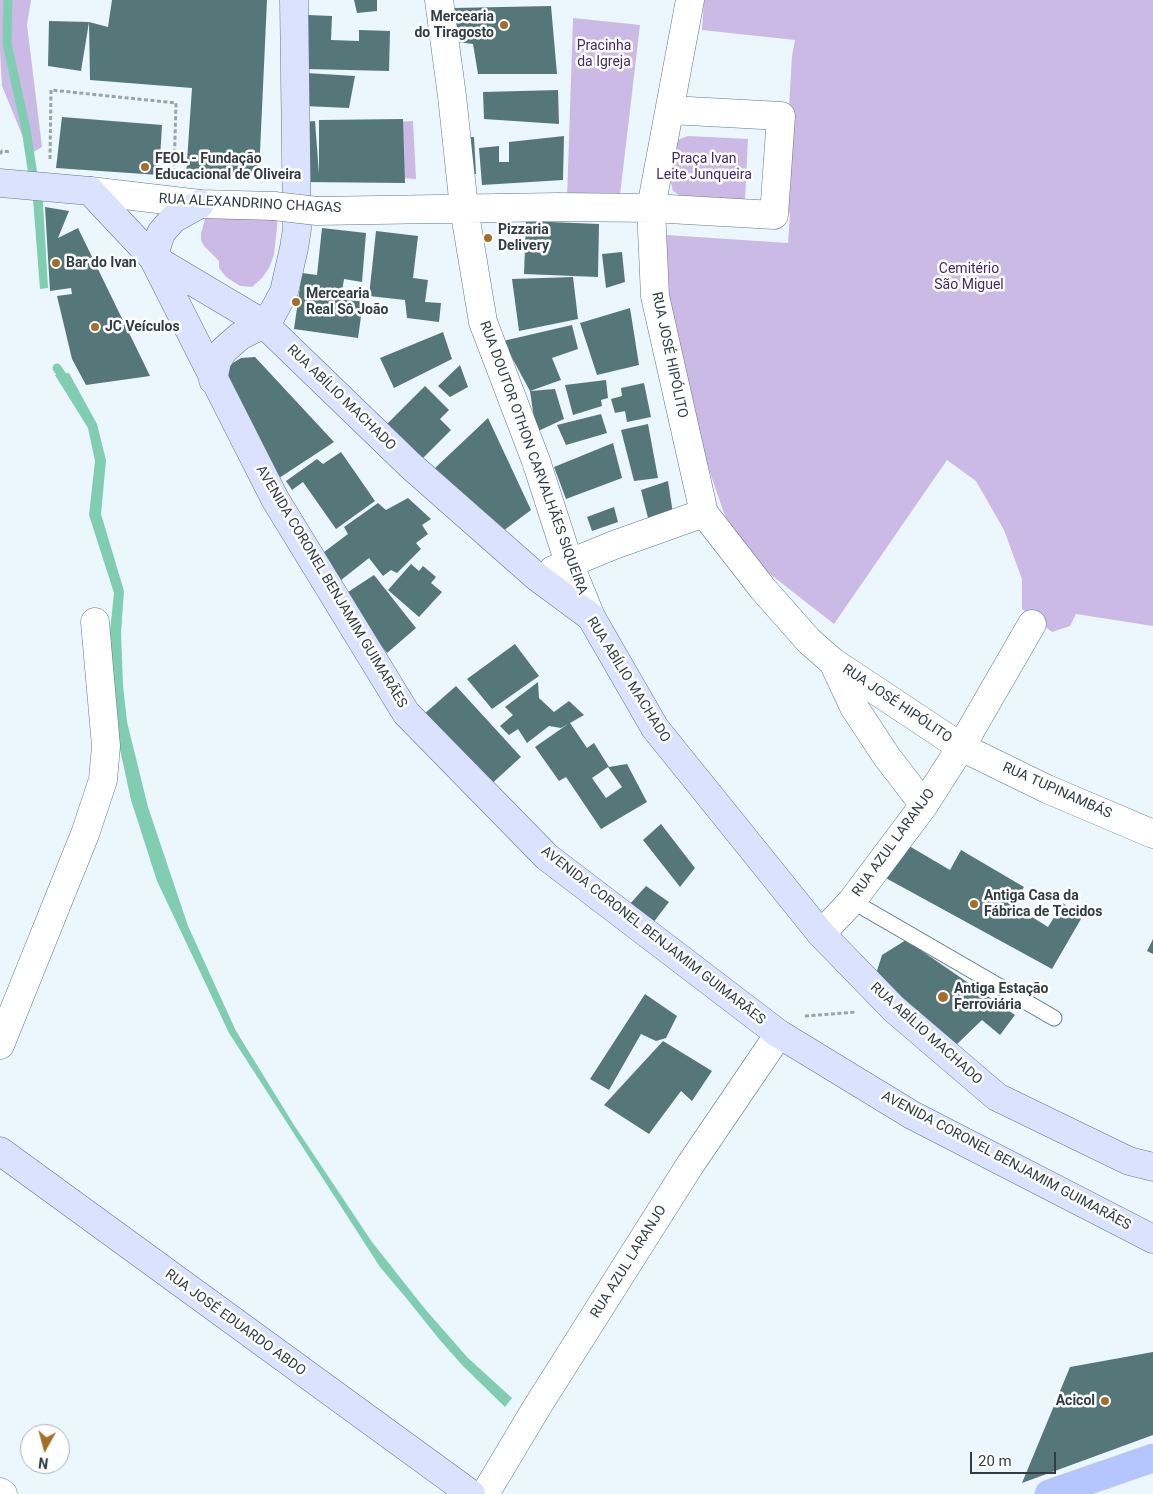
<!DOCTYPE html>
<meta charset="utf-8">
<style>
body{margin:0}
#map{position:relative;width:1153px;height:1494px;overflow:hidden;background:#ebf6fd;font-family:Roboto,sans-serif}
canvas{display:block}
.north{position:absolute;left:20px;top:1424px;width:50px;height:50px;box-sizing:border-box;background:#fff;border:1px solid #adb1b4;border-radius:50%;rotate:187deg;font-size:14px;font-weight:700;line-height:20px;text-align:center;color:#313c43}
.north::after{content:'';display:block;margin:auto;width:18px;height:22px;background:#a46e29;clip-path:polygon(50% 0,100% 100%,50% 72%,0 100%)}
.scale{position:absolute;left:970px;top:1452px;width:86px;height:22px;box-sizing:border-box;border:2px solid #313c43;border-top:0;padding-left:6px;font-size:15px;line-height:18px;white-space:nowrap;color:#313c43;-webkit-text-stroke:4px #fff;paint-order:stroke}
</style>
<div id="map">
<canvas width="1153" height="1494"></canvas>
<div class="north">N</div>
<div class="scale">20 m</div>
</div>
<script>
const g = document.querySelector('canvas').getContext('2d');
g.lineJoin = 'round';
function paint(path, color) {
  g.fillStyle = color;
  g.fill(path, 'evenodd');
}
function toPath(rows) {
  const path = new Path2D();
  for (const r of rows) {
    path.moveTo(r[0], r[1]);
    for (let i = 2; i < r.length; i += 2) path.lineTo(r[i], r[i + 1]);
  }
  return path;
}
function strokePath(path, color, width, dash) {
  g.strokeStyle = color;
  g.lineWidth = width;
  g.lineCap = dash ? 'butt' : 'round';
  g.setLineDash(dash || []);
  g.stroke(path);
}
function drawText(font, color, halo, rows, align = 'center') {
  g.font = font + ' Roboto,sans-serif';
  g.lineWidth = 5;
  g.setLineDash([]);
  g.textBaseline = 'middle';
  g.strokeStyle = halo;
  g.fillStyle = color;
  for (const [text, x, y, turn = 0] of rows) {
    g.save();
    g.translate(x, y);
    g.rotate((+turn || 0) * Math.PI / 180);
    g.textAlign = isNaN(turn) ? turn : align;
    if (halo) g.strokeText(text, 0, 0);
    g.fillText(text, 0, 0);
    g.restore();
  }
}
paint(toPath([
 [0,0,31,0,27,25,42,147,30,154,2,86,0,52],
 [704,0,1153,0,1153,626,1076,614,1070,626,1052,632,1022,609,1022,579,1004,530,976,481,947,460,834,624,761,567,725,516,690,415,665,298,666,235,788,243,790,215,784,194,792,56,795,40,702,30],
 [573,18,640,25,620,195,567,199],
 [413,121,416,179,402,178,399,122],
 [688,136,748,139,745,200,680,196,673,191,671,183,670,167,675,141],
 [206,216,278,218,274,255,269,268,262,278,252,287,240,286,226,277,219,268,219,261,204,246,201,240,201,233]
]), '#ccbae6');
paint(toPath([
 [32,186,42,187,48,288,40,289],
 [69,373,97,424,106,460,101,514,124,591,121,632,123,685,127,722,148,807,188,926,236,1031,294,1125,372,1242,425,1309,468,1358,512,1398,505,1407,463,1366,439,1339,407,1299,380,1267,229,1033,157,881,131,800,114,722,110,631,114,593,89,515,95,461,88,428,55,375]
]), '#80cdb2');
strokePath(toPath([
 [8,0,7,44,26,129,34,182],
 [57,368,68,384]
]), '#80cdb2', 9);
paint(toPath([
 [112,0,267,0,259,174,186,176,192,88,90,80,89,22,108,27],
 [354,0,377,0,377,11,357,13],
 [551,6,557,74,478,74,473,44,457,42,454,8],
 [308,15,332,16,331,40,359,41,359,30,390,31,389,71,306,69],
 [49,21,89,22,81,71,48,66],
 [307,73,355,76,349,108,304,106],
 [558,90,559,124,484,119,483,92],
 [62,117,162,125,159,175,56,168],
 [403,119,405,183,304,182,304,122,315,121,319,174,319,120],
 [564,136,563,180,482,185,479,148,499,146,499,162,509,162,509,142],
 [461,137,474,137,476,174,464,174],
 [45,207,69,211,58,238,78,228,150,376,86,385,72,359,57,296,72,294,71,288,50,291],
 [526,221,599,224,598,277,524,274],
 [322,228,366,233,362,282,344,279,341,298,363,302,358,338,294,329,302,273,317,275],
 [376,231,418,236,413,278,428,280,425,302,441,303,439,322,407,318,405,300,369,296],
 [622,252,625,282,606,288,602,254],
 [573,277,578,319,519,331,512,279],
 [630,308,639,365,597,375,580,323],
 [572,325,578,349,552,358,561,380,530,391,503,341],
 [443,332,452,359,394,388,380,358],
 [255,357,334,442,273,482,226,385,228,366,241,358],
 [460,365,468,387,450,397,438,386],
 [606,380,608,398,601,400,602,406,573,415,565,385],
 [644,383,651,417,627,422,625,411,615,413,611,399,622,396,621,388],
 [425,386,449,410,440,419,451,430,418,463,383,428],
 [555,389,564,419,536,432,530,391],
 [601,414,607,433,566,445,557,425],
 [488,418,531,510,503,531,435,468],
 [648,424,658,478,634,481,621,430],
 [613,443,622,478,566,499,554,467],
 [341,452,375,501,336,529,303,482,292,490,286,481,317,459,323,464],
 [668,481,674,520,651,530,641,490],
 [408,498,431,519,422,525,428,534,416,543,421,549,397,573,391,570,383,576,369,558,336,584,316,558,348,534,344,527,378,503,386,510],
 [614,507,618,522,592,531,587,517],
 [411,564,419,571,423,566,436,577,431,583,442,592,419,617,388,590],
 [374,575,416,628,387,653,342,596],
 [515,644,539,676,492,709,467,679],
 [538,682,539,698,554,712,569,701,584,715,570,723,587,748,594,743,609,767,627,764,647,802,601,829,566,777,559,781,535,747,568,724,561,728,549,726,527,743,518,729,509,735,500,726,513,715,505,707],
 [608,767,622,787,606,798,592,778],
 [456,686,521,757,488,787,423,715],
 [661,824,695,868,680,887,643,840],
 [899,840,950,870,961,850,1024,887,1013,905,1048,927,1063,903,1081,919,1052,969,882,876],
 [646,886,669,902,653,923,629,905],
 [1153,939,1153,954,1147,951],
 [906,940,1015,1015,1000,1035,982,1020,955,1046,874,980,882,955],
 [645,994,677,1016,666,1038,656,1041,641,1034,609,1090,590,1079],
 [663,1041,712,1071,692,1101,681,1091,649,1134,604,1105],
 [1153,1352,1153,1435,1022,1483,1070,1367]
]), '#56777a');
const lane = toPath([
 [852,901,1054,1018]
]);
const street = toPath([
 [439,0,452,96,464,208,483,322,536,461,569,563,591,617],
 [690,0,651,208,655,296,704,513,763,589,809,641,833,662,961,747,1047,789,1153,834],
 [90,191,200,204,274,206],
 [317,211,558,207,651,208,774,215,781,116,670,110],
 [553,570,614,545,704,513],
 [833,662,854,707,887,757,924,805],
 [821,934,852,901,924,805,961,747,1032,624],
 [0,1045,85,834,103,780,106,746,95,622],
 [0,1492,3,1494],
 [485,1494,537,1407,690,1165,779,1034]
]);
const secondary = toPath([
 [0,183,90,191,153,258,275,499,406,713,547,857,779,1034,912,1115,1153,1239],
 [153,258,264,324,411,466,537,577,591,617,655,728,821,934,894,1009,997,1097,1129,1161,1153,1167],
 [153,258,161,233,173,219,200,204],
 [213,380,217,361,224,350,240,336,264,324,271,316,284,292,294,248,297,229,294,0],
 [0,1151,471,1494]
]);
const primary = toPath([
 [1049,1494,1153,1458]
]);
strokePath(lane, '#607989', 17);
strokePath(street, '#607989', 29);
strokePath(secondary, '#607989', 29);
strokePath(primary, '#d2d4d6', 29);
strokePath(toPath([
 [0,154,2,151,11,152],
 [50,159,51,90,176,103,174,173],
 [805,1016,856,1012]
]), '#98a3aa', 3, [4, 2.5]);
strokePath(lane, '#fff', 15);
strokePath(street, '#fff', 28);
strokePath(secondary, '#dae2fe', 28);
strokePath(primary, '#b5c5fd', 28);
const streetBridge = toPath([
 [274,206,317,211]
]);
strokePath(streetBridge, '#607989', 29, []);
strokePath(streetBridge, '#fff', 28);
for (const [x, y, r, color] of [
 [504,25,5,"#a46e29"],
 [145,167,5,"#a46e29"],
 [488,238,5,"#a46e29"],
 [56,263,5,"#a46e29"],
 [296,302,5,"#a46e29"],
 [95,327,5,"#a46e29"],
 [974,904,5,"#a46e29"],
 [943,997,6,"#a46e29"],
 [1105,1401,5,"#a46e29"]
]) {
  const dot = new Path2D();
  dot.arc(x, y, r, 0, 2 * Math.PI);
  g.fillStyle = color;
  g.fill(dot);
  strokePath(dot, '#fff', 2);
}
drawText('bold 14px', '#313c43', '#fff', [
 ["Mercearia",494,17,"right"],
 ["do Tiragosto",494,33,"right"],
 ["FEOL - Fundação",155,159],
 ["Educacional de Oliveira",155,175],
 ["Pizzaria",498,230],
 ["Delivery",498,246],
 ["Bar do Ivan",66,263],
 ["Mercearia",306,294],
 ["Real Sô João",306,310],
 ["JC Veículos",105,327],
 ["Antiga Casa da",984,896],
 ["Fábrica de Tecidos",984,912],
 ["Antiga Estação",954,989],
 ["Ferroviária",954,1005],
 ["Acicol",1095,1401,"right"]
], 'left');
drawText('14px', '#47266a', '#fff', [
 ["Pracinha",604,46],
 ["da Igreja",604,62],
 ["Praça Ivan",704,159],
 ["Leite Junqueira",704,175],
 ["Cemitério",969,269],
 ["São Miguel",969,285]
]);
drawText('14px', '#313c43', '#fff', [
 ["RUA ALEXANDRINO CHAGAS",250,204,3],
 ["RUA JOSÉ HIPÓLITO",669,355,78],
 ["RUA ABÍLIO MACHADO",341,398,44],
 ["RUA DOUTOR OTHON CARVALHÃES SIQUEIRA",533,458,70],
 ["AVENIDA CORONEL BENJAMIM GUIMARÃES",331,587,59],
 ["RUA ABÍLIO MACHADO",628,680,58],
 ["RUA JOSÉ HIPÓLITO",897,704,34],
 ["RUA TUPINAMBÁS",1057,791,24],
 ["RUA AZUL LARANJO",894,843,-54],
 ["AVENIDA CORONEL BENJAMIM GUIMARÃES",653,936,38],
 ["RUA ABÍLIO MACHADO",926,1034,42],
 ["AVENIDA CORONEL BENJAMIM GUIMARÃES",1006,1161,28],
 ["RUA AZUL LARANJO",629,1262,-58],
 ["RUA JOSÉ EDUARDO ABDO",235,1323,36]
]);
</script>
